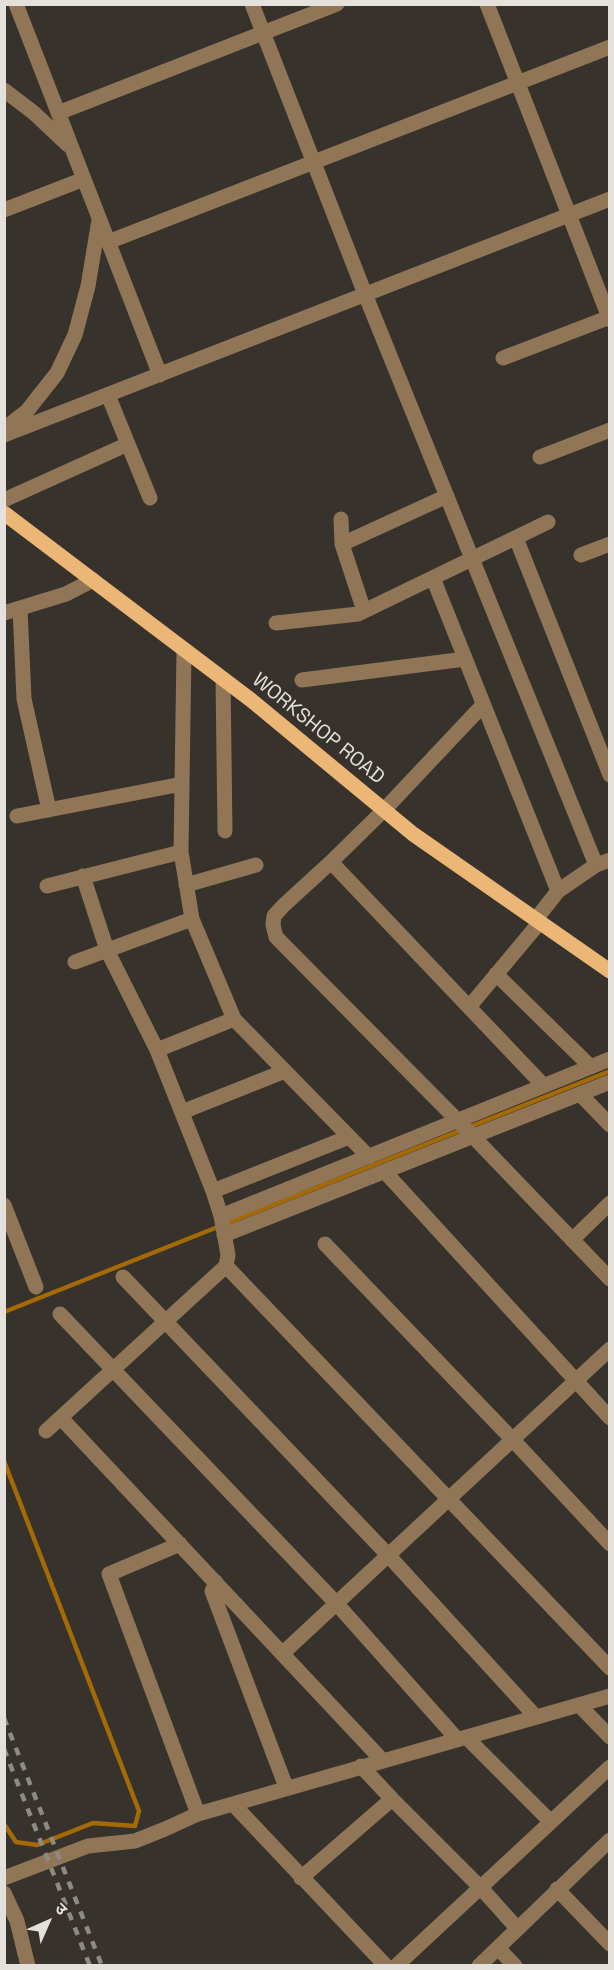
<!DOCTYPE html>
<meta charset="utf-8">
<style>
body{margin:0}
#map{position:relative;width:614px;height:1970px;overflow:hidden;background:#37322b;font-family:"Space Grotesk","Noto Sans Devanagari",sans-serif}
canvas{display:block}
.frame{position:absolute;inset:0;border:6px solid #e4e0dc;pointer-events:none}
.north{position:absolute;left:18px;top:1892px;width:60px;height:60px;-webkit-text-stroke:4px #37322b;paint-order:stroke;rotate:45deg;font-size:16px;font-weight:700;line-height:24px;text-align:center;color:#e4e0dc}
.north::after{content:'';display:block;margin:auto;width:21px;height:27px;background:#e4e0dc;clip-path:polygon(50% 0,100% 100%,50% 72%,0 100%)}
</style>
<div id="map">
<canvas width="614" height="1970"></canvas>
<div class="frame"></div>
<div class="north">उ</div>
</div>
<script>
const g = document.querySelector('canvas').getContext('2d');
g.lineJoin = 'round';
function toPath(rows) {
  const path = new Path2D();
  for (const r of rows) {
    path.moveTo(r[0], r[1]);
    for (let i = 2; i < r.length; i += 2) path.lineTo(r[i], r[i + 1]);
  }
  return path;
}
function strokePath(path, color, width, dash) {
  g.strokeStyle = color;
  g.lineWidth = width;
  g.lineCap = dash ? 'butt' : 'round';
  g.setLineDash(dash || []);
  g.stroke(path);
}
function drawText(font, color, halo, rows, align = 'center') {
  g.font = font + ' "Space Grotesk",sans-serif';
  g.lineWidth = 4.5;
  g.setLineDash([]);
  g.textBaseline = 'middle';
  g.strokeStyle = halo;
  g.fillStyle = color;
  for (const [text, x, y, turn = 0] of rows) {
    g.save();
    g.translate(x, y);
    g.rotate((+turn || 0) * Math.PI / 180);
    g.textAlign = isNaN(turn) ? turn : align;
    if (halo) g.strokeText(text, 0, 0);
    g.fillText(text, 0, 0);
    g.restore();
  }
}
strokePath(toPath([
 [4,1312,610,1071],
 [4,1461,139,1811,135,1826,93,1823,37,1845,16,1842,4,1824]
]), '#a46a07', 4.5);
strokePath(toPath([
 [16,4,160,375],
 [252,4,365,294,596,865],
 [487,4,610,320],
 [4,90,34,113,68,145],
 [58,113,337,4],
 [4,210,84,179],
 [108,242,610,47],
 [503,358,610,317],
 [108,395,150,498],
 [4,429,27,411,57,373,75,335,88,286,99,220],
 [4,435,610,199],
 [540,457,610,430],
 [4,500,128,444],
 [341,519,342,544,364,611],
 [516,538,610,775],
 [342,544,447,496],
 [581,555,610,544],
 [433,578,558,891],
 [20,608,24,699,49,810],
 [4,613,66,594,93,580],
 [276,623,358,614,548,522],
 [184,650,181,852,192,919,234,1019],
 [223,679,225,831],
 [302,680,465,659],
 [483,705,384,810,331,862,283,906,274,916,273,925,276,937,462,1125,610,1279],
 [17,816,182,784],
 [331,862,544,1086],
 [186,885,256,865],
 [47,886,181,852],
 [536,919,558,891,596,865,610,860],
 [75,962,192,919],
 [496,974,591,1067],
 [469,1007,540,922],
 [157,1050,234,1019,369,1157],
 [580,1094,610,1125],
 [182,1112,285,1071],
 [385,1172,610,1418],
 [213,1191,349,1137],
 [4,1205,36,1287],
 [221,1216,610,1059],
 [224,1235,610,1082],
 [572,1240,610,1203],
 [325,1244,512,1439,610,1544],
 [226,1266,610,1668],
 [123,1277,388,1555,536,1717],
 [60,1314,336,1603,457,1739],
 [61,1418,382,1760],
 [46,1431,226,1266,228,1255,221,1216,213,1191,157,1050,107,950,83,876],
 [180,1544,109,1574,198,1814],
 [216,1582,212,1591,286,1787],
 [283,1653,610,1349],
 [579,1705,610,1737],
 [466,1737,551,1822],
 [361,1766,392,1799,481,1888,516,1927],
 [233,1804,386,1966],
 [4,1878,88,1846,135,1841,165,1829,198,1814,610,1696],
 [301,1878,392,1799],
 [557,1889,610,1944],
 [4,1893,17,1921,28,1966],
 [498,1948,515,1966],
 [396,1966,610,1767],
 [479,1966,610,1840]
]), '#907657', 15);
strokePath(toPath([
 [4,513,251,700,413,834,610,971]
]), '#ecb776', 15);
strokePath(toPath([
 [4,1718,102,1966],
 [4,1749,90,1966]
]), '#8e8a84', 4.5, [8, 8]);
drawText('20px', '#e4e0dc', '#37322b', [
 ["WORKSHOP ROAD",318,729,39]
]);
</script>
